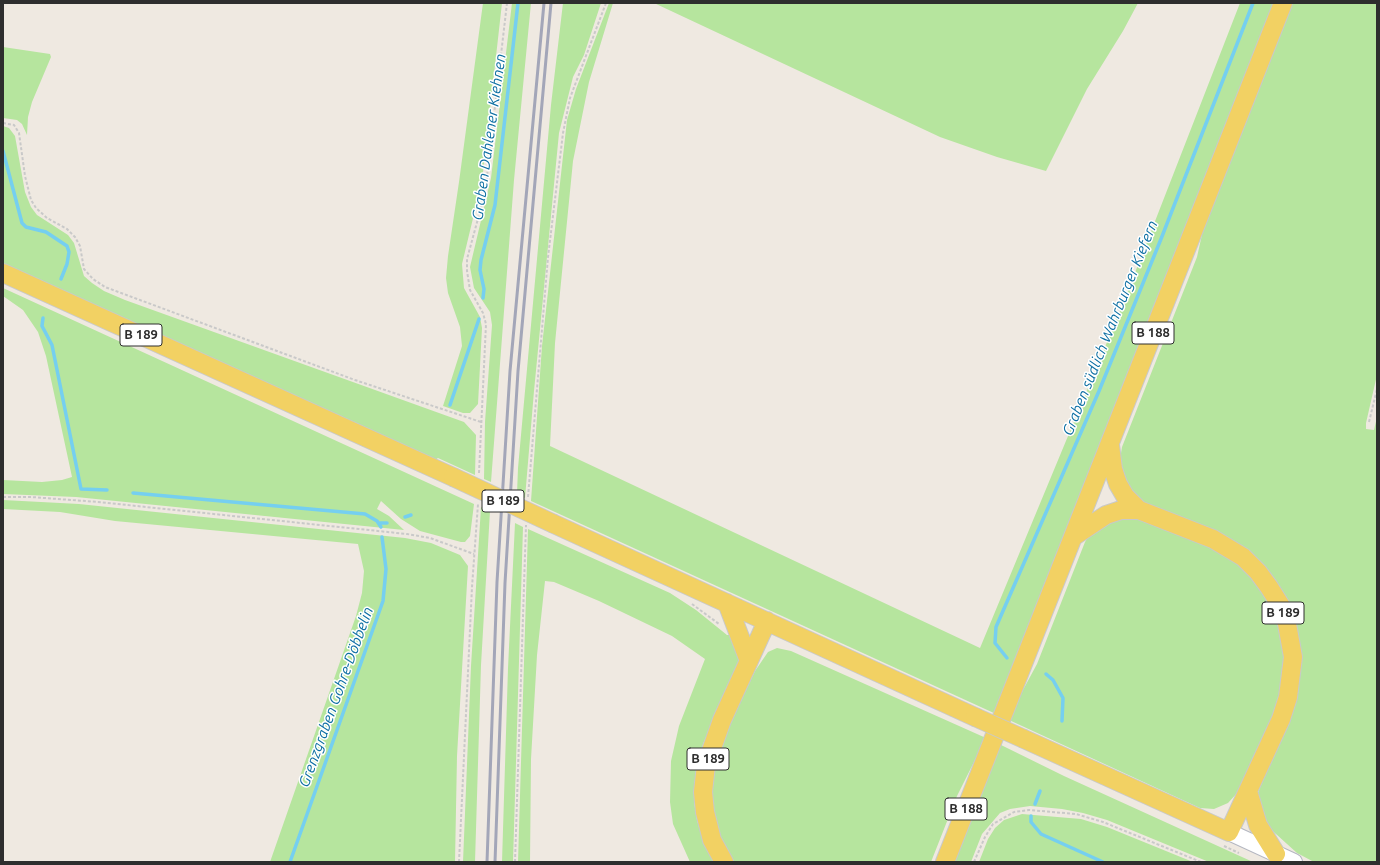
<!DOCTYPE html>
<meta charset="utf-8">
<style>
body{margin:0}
#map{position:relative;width:1380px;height:865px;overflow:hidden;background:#efe9e1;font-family:Ubuntu,sans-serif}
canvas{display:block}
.frame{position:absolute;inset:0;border:4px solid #2e2e2e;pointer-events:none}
</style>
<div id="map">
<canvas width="1380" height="865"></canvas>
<div class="frame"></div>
</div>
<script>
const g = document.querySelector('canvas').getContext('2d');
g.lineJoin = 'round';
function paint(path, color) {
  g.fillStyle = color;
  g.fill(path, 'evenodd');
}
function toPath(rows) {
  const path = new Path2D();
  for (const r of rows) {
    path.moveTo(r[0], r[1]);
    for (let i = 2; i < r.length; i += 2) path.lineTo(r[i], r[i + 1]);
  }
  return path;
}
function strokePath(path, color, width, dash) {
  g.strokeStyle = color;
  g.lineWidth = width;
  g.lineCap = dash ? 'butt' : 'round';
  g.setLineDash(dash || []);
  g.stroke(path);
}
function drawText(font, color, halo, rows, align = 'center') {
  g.font = font + ' Ubuntu,sans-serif';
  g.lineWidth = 3;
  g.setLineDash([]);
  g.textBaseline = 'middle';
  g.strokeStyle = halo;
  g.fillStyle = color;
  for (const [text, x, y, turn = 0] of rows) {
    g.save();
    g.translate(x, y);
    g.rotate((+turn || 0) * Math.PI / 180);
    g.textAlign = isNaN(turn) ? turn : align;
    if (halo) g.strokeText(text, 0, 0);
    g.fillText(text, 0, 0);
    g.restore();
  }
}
paint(toPath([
 [483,3,502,3,482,181,462,264,464,288,480,317,482,328,478,404,470,413,463,413,443,406,462,346,460,327,448,293,446,278,448,256,459,182],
 [512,3,531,3,514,180,491,482,484,479,485,422,492,325,490,312,474,288,470,267,491,178],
 [563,3,601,3,584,55,573,77,559,133,534,391,525,498,517,494,518,468,551,105],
 [609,3,613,3,589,82,573,161,555,343,550,446,980,648,1122,306,1240,3,1276,3,996,714,531,501,542,346,567,120,576,89],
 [654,3,1138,3,1123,31,1087,89,1046,171,997,157,940,137],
 [1290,3,1377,3,1377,375,1366,423,1366,429,1374,430,1377,417,1377,862,1314,862,1297,853,1266,825,1257,795,1298,694,1300,647,1297,630,1291,611,1275,581,1145,505,1125,484,1120,459,1122,447,1197,257,1203,230],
 [3,47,50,54,51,57,32,102,28,117,27,135,22,124,17,120,3,118],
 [3,126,9,128,15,136,25,192,31,207,37,215,68,235,74,243,84,276,92,283,104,291,125,300,464,422,476,435,475,475,438,458,435,460,3,264],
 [3,288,474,504,470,536,465,542,461,542,420,531,401,519,381,501,377,509,389,516,404,530,76,497,3,494,3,480,42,482,62,480,72,477,46,356,38,332,23,310,3,296],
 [3,500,79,504,405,538,431,543,460,555,468,566,457,756,455,862,270,862,356,616,362,593,364,571,358,544,115,521,60,512,3,509],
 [481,507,490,511,481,665,475,862,463,862,471,666],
 [1129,518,1142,520,1200,541,1240,565,1262,589,1277,618,1285,659,1277,707,1238,792,1228,803,1214,809,1200,808,1009,720,1017,701,1037,664,1085,542,1091,533,1110,520],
 [515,523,523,527,513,862,502,862,508,668],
 [528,529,670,593,696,610,727,635,734,635,739,658,737,666,703,744,696,776,694,802,697,820,702,837,713,862,690,862,673,824,670,802,671,761,679,726,705,659,672,636,599,601,554,582,545,581,537,655,531,759,530,862,518,862],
 [777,648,791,651,986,738,957,796,931,862,732,862,721,841,711,799,713,770,724,737,755,671,768,652],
 [999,744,1064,776,1253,862,1209,862,1107,820,1083,813,1062,809,1030,806,1010,809,1000,813,982,834,971,862,952,862],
 [1022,814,1081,819,1107,827,1193,862,979,862,988,839,995,828,1004,820]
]), '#b6e59e');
strokePath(toPath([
 [3,151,22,223,26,227,46,232,67,246,69,252,67,264,61,279],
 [483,298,484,289,480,270,481,260,495,205,518,3],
 [43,318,42,326,52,345,81,489,107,490],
 [450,405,479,319],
 [133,493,365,514,377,521,381,527],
 [405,517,411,515],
 [380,523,387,523],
 [1007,658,995,643,996,627,1099,391,1161,239,1253,3],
 [1046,674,1053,680,1063,698,1062,721],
 [1035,804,1040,791],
 [1031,816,1031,822,1041,834,1103,862],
 [290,862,383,601,386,569,382,537]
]), '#75cff0', 3.5);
const secondary = toPath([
 [1229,832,1294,862]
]);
const primary = toPath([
 [3,273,453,477],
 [1110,445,1113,469,1118,484,1125,496,1139,510],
 [554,524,975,717],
 [727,603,749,661],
 [1024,739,1229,832,1281,719,1288,697,1293,657,1287,624,1281,606,1269,587,1258,572,1243,557,1213,539,1139,510,1121,510,1106,515,1073,537],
 [1248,791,1258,825,1276,854],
 [724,862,712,840,705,812,703,792,706,765,722,720,767,621],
 [945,862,1283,3]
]);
strokePath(secondary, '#b4b7c1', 18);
strokePath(primary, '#c9c9c9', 20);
strokePath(toPath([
 [3,123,14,125,19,133,25,176,31,200,36,208,47,218,67,229,75,237,80,246,84,269,93,279,105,287,355,380,481,422],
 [1369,422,1377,389],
 [479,473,486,324,483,313,470,290,467,271,467,259,485,193,507,3],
 [3,497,31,497,98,502,407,534,430,538,474,554],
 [528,497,548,257,563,133,570,98,606,3],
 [692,604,719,624],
 [1224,846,1239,853],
 [459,862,472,587,478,504],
 [515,862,526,525],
 [974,862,985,837,993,824,1014,812,1029,810,1076,814,1103,822,1201,862]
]), '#c9c9c9', 2, [3, 2]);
strokePath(secondary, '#fff', 16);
strokePath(primary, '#f2d163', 18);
strokePath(toPath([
 [487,862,497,582,510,371,544,3],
 [495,862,505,583,518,371,551,3]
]), '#a3a6b8', 3);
const primaryBridge = toPath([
 [453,477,554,524],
 [975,717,1024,739]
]);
strokePath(primaryBridge, '#c9c9c9', 20, []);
strokePath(primaryBridge, '#f2d163', 18);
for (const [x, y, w] of [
 [1153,333,42],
 [141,335,42],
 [503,501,42],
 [1283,613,42],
 [708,759,42],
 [966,809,42]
]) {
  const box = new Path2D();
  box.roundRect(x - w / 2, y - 11, w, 22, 3);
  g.fillStyle = '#fff';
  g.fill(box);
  strokePath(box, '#2e2e2e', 1);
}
drawText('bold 13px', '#2e2e2e', null, [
 ["B 188",1153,333],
 ["B 189",141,335],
 ["B 189",503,501],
 ["B 189",1283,613],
 ["B 189",708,759],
 ["B 188",966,809]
]);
drawText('italic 15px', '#0d6fa3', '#fff', [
 ["Graben Dahlener Kiehnen",489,137,-82],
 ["Graben südlich Wahrburger Kiefern",1110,328,-68],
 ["Grenzgraben Gohre-Döbbelin",336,697,-70]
]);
</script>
